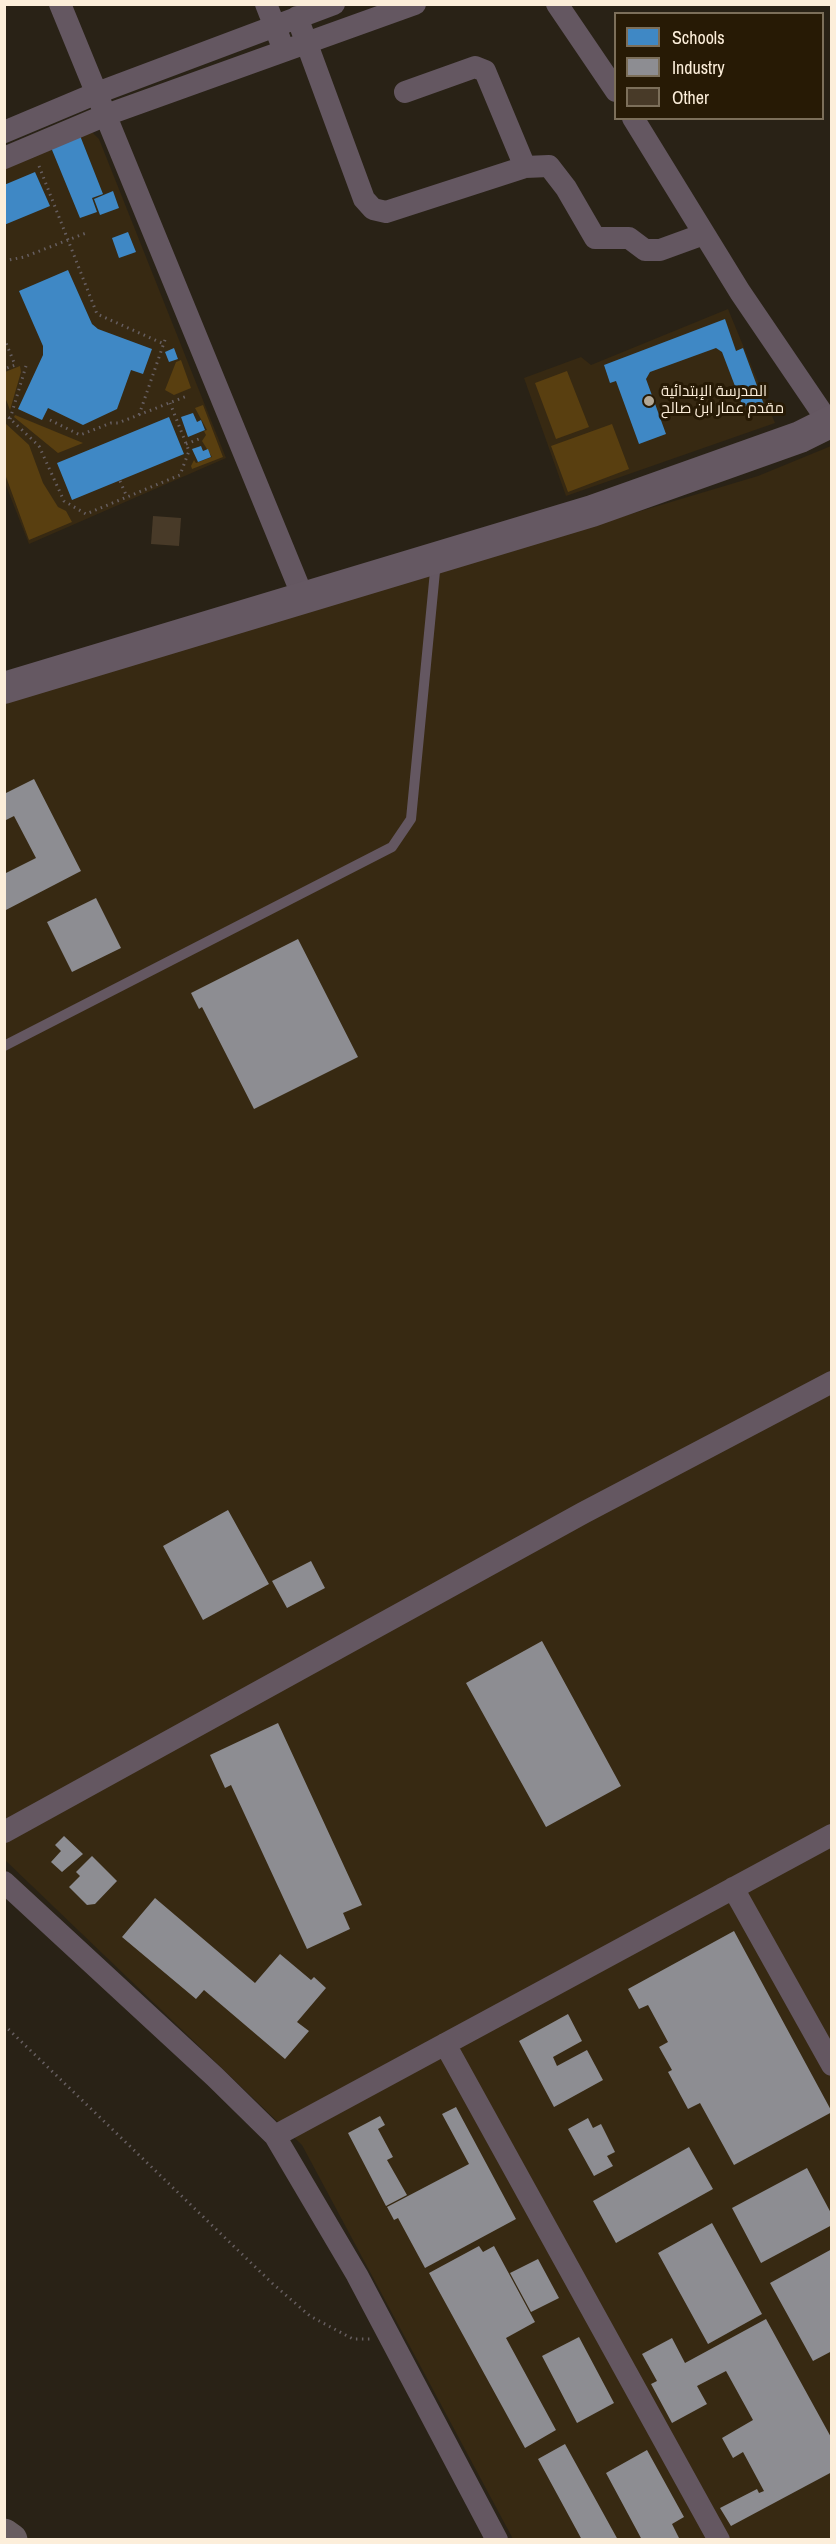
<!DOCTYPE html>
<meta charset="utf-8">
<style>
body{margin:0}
#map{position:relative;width:836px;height:2544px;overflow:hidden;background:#292216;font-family:"Archivo Narrow",sans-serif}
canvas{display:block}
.frame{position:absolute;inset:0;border:6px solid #fceeda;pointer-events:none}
.legend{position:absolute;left:614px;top:12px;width:210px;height:108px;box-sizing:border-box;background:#271a05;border:2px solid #7c6f5a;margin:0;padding:8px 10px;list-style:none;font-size:18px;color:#fceeda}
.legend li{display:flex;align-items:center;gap:12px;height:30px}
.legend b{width:30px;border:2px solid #7c6f5a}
</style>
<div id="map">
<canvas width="836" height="2544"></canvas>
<div class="frame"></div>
<ul class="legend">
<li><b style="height:16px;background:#3f88c5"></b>Schools</li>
<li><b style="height:16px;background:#8d8d92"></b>Industry</li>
<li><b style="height:16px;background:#483a28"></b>Other</li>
</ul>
</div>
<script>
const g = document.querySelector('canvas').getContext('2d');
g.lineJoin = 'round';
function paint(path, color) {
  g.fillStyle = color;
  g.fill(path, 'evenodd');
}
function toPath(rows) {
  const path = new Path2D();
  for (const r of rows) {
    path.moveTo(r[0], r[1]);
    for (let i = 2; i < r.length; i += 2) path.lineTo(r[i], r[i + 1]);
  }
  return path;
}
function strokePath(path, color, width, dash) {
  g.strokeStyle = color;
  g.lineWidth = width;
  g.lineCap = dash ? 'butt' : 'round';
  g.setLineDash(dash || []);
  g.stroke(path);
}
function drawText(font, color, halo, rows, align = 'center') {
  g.font = font + ' "Archivo Narrow",Cairo,sans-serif';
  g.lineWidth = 6;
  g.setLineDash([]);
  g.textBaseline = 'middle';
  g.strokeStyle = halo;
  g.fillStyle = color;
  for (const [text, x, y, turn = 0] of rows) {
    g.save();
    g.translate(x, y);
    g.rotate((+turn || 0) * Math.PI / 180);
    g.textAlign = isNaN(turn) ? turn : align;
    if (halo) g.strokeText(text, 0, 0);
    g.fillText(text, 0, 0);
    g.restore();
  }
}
paint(toPath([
 [87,127,99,139,226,458,29,544,5,483,5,164],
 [728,309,775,423,566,496,524,378,581,357,591,365],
 [831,446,831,2539,513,2539,302,2145,5,1860,4,701,758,476]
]), '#372912');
paint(toPath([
 [181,360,191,388,174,395,165,390,176,362],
 [20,366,21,372,10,410,5,397,5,372],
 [567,371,589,427,556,439,535,383],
 [203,405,223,457,192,469,191,466,194,460,196,463,212,457,202,441,206,435,204,431,207,430,195,408],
 [15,415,83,443,58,453,14,417],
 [5,423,29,445,43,483,58,507,66,511,72,522,29,540,5,474],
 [612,424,629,469,568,492,551,446]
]), '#593f10');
paint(toPath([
 [79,133,103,194,92,198,97,212,80,218,50,145],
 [35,172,50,206,4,225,4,185],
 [113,191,119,208,100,215,94,199],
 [128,232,136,252,119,258,112,238],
 [68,270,92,324,98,329,152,349,143,374,131,370,117,409,83,425,48,408,42,420,18,409,43,355,43,346,19,291],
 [725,319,736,351,743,348,766,410,753,415,749,405,743,407,722,352,716,348,650,372,646,379,666,434,639,444,616,381,610,383,604,365],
 [174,348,178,359,169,362,165,352],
 [193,413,197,422,201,420,205,430,188,437,181,417],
 [169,417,184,454,72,500,57,463],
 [201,446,203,451,208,449,211,457,198,462,192,449]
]), '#3f88c5');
paint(toPath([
 [34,779,81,871,4,911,4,874,36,858,14,816,6,820,4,816,4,794],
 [96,898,121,948,72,972,47,922],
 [298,939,358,1057,254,1109,202,1007,199,1009,191,993],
 [228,1510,269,1584,203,1620,163,1546],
 [311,1561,325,1588,287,1608,272,1581],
 [542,1641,621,1786,546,1827,466,1683],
 [278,1723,362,1905,343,1913,350,1929,307,1949,231,1785,225,1788,210,1755],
 [64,1836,83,1854,62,1872,51,1862,61,1851,55,1845],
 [92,1856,117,1881,95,1904,87,1905,69,1887,80,1876,76,1872],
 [155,1898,255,1983,280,1954,311,1980,314,1977,326,1988,297,2022,309,2031,285,2059,204,1990,196,1999,122,1937],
 [734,1931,832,2112,734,2165,700,2103,688,2109,668,2072,672,2070,659,2047,668,2042,648,2005,639,2009,628,1989],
 [568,2014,582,2041,553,2057,557,2066,587,2050,603,2080,554,2107,519,2041],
 [456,2107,516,2219,425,2268,398,2218,394,2220,387,2207,469,2164,442,2114],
 [380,2116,385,2125,378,2129,393,2157,387,2160,407,2195,386,2206,348,2133],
 [588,2118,593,2128,601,2124,615,2152,607,2156,613,2166,594,2176,568,2129],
 [689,2147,713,2189,616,2243,593,2201],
 [807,2168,832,2215,832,2225,761,2263,732,2208],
 [712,2223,762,2314,708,2344,658,2253],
 [479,2246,483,2252,494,2246,535,2322,506,2338,556,2430,525,2448,429,2273],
 [832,2249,832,2351,813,2361,770,2283],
 [538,2259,559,2298,531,2312,510,2273],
 [766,2319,832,2439,832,2472,731,2526,720,2508,757,2489,759,2493,764,2491,743,2452,733,2458,722,2438,753,2420,726,2371,697,2386,707,2404,672,2423,651,2384,657,2381,642,2354,672,2338,685,2363],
 [579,2337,614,2403,577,2423,542,2356],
 [565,2444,618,2540,582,2540,538,2459],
 [647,2450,684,2517,672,2524,680,2540,642,2540,606,2473]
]), '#8d8d92');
paint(toPath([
 [153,516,181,518,179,546,151,544]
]), '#483a28');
strokePath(toPath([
 [39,166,97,314,164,344],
 [4,261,24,257,86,233],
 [4,338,15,365,4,369],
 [4,413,39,446,64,501,86,514,180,475,189,451,170,403],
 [139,415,166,337],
 [10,419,26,366],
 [50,420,80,435,111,423,118,423,187,396],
 [186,444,199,439],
 [120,481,127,497],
 [4,2025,273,2284,310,2316,353,2339,370,2339]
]), '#665e60', 3, [1.5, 4.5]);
strokePath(toPath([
 [4,1046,392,847,411,819,436,561]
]), '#645761', 10);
strokePath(toPath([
 [60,4,303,597],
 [266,4,280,40],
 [557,4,616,91],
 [297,17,364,199,373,209,386,212,525,167,549,166,566,188,595,238,629,238,645,250,660,250,704,234],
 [405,92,475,67,485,71,525,167],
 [633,118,740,292,829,423],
 [4,132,97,93,334,4],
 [4,158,106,115,415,4],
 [4,1832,583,1513,832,1382],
 [4,1882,215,2077,275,2136,357,2275,497,2540],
 [733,1888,832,2065],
 [445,2044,719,2540],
 [275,2136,832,1835]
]), '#645761', 22);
strokePath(toPath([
 [4,688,592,511,800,437,832,421]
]), '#655862', 32);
strokePath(toPath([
 [4,2535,11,2540]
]), '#685d61', 33);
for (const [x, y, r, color] of [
 [649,401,6,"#b2a795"]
]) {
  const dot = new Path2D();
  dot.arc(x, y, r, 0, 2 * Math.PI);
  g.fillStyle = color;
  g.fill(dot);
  strokePath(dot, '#271a05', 2);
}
drawText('15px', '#fceeda', '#271a05', [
 ["المدرسة الإبتدائية",661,392],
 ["مقدم عمار ابن صالح",661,409]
], 'left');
</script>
